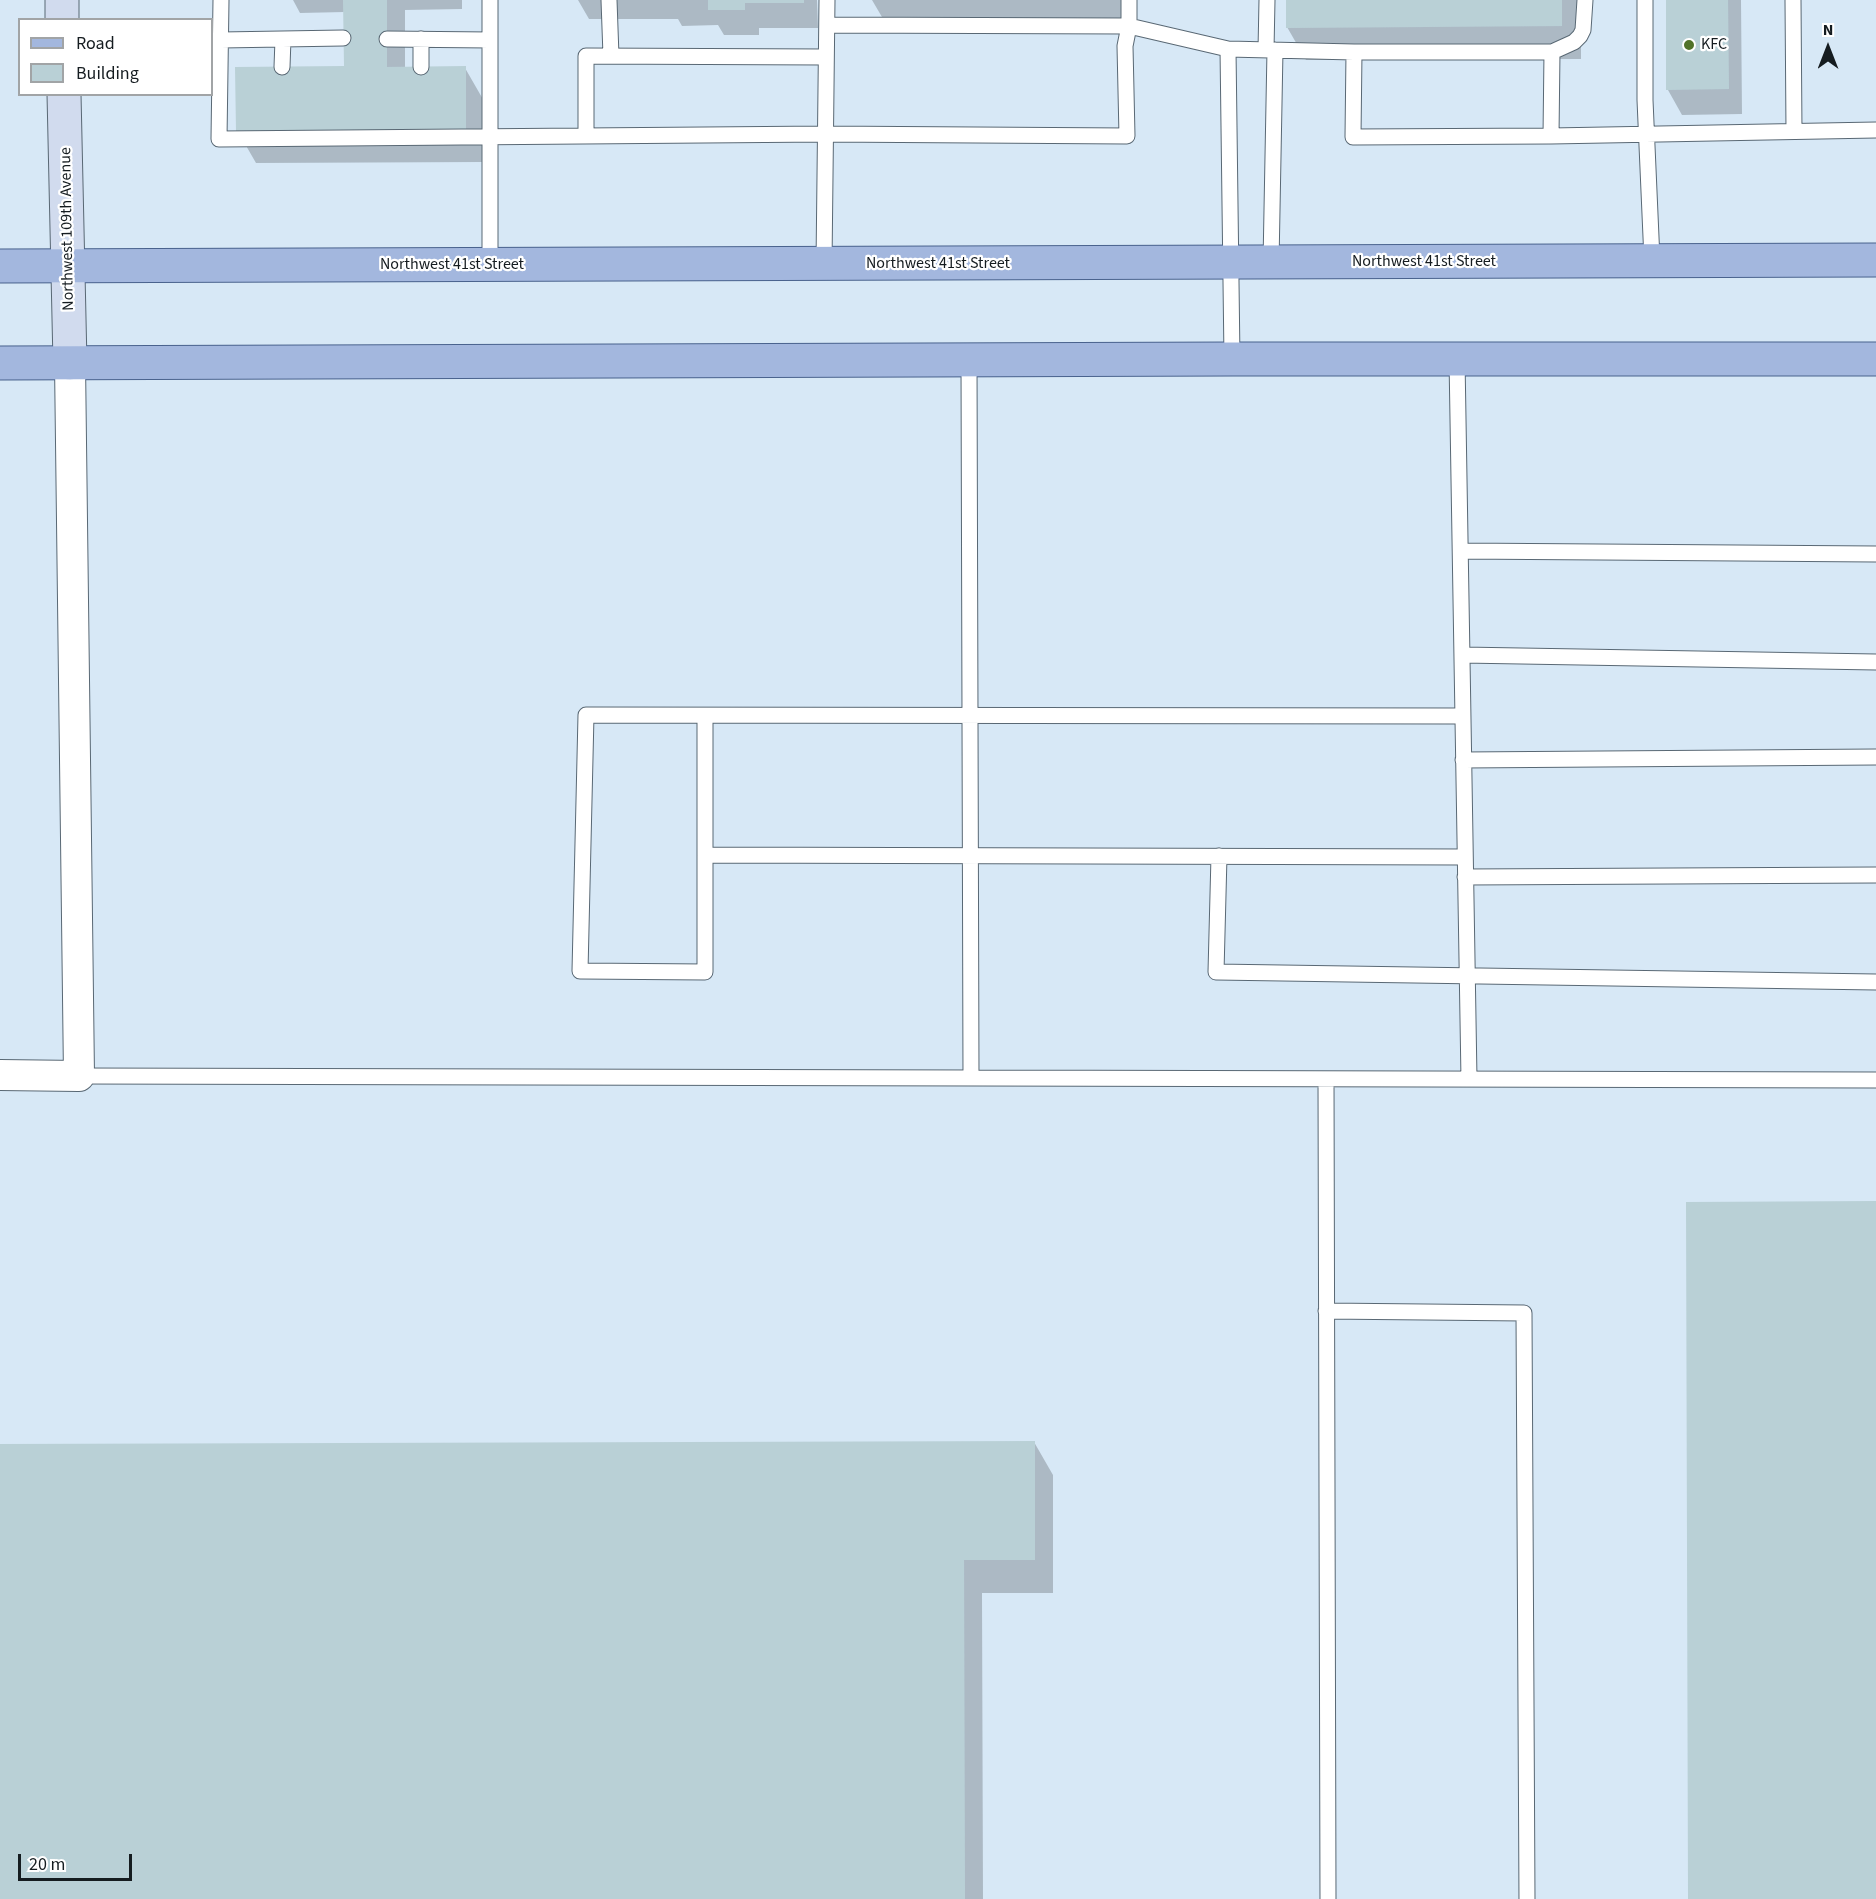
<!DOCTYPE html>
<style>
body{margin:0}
#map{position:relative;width:1876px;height:1899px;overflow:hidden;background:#d7e8f6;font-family:"Source Sans 3",sans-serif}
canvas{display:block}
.legend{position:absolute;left:18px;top:18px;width:195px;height:78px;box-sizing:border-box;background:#fff;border:2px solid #a1a4a6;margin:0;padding:8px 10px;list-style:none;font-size:18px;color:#151c20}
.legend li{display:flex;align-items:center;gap:12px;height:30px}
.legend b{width:30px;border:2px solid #a1a4a6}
.north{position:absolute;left:1798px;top:18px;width:60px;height:60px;-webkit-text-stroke:4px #fff;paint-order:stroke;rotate:0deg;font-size:16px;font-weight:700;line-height:24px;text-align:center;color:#151c20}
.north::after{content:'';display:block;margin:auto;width:21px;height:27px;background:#151c20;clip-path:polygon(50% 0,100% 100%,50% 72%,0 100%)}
.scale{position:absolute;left:18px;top:1854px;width:114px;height:27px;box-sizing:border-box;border:3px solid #151c20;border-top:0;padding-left:8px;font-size:18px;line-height:21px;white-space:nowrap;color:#151c20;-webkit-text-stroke:4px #fff;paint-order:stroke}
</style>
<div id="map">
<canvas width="1876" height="1899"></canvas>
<ul class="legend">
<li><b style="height:8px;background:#a3b7de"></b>Road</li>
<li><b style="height:16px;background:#b9d0d6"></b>Building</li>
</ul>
<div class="north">N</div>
<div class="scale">20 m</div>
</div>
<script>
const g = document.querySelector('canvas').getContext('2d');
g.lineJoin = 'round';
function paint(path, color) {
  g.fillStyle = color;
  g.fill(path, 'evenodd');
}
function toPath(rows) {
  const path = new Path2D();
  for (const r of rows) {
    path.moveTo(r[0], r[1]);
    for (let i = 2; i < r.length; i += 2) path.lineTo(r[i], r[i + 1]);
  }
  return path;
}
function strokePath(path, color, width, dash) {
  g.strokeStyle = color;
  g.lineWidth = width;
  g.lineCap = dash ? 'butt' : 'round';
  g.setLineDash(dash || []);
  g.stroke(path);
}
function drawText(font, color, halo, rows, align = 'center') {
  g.font = font + ' "Source Sans 3",sans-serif';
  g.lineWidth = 4.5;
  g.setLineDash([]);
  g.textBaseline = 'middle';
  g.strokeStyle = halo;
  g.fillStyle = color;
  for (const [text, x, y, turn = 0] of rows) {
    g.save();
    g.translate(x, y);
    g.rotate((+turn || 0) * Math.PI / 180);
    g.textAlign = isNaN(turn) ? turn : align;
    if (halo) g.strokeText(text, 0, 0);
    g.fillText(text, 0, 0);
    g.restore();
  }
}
paint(toPath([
 [293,0,462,0,462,9,405,10,405,68,465,68,484,101,484,162,256,163,237,130,345,68,345,12,300,13],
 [578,0,817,0,818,28,759,28,759,35,724,35,718,25,682,26,678,19,589,19],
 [872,0,1128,0,1128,31,889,29],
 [1287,0,1581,0,1581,59,1306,60,1287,27],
 [1668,0,1741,0,1742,114,1682,115,1668,90],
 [1034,1442,1053,1475,1053,1593,982,1593,983,1899,0,1899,0,1446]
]), '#0003');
paint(toPath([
 [343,0,387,0,387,67,466,66,466,129,236,131,235,67,344,66],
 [708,0,804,0,804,3,745,3,745,10,708,10],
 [1286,0,1562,0,1562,26,1286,28],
 [1666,0,1728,0,1729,89,1666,90],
 [1876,1201,1876,1899,1688,1899,1686,1202],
 [1035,1441,1035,1560,964,1560,965,1899,0,1899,0,1444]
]), '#b9d0d6');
const lane = toPath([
 [221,0,219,139,825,134,1127,136,1125,46,1129,26,1129,0],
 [490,0,490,265],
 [609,0,611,56],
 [1645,0,1645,100,1652,260],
 [1793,0,1794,131],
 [827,25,1129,26,1228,49,1354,52,1552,52],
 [387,39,490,40],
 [421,39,421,67],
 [221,40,343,38],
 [1228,49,1232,359],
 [1266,50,1267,0],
 [1354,52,1353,137,1551,136,1876,130],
 [282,67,283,39],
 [586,136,586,56,826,57],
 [1551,136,1552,52,1574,42,1580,36,1583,30,1585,0],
 [1271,263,1275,50],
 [824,264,827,0],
 [1457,359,1469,1079],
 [969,360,971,1078],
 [1461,551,1876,554],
 [1462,655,1876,662],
 [705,716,705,972,580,971,586,715,1463,716],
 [1463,760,1876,757],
 [705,855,1465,857],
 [1219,856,1216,972,1876,982],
 [1465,877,1876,875],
 [79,1076,1876,1080],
 [1326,1079,1328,1899],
 [1326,1311,1524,1313,1527,1899]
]);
const street = toPath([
 [0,1075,79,1076,70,363]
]);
const secondary = toPath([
 [62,0,62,20],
 [64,94,70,363]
]);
const primary = toPath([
 [0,266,1876,260],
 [0,363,1232,359,1876,359]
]);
strokePath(lane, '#596874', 17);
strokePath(street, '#596874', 32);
strokePath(secondary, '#596874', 35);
strokePath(primary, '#49628d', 35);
strokePath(lane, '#fff', 15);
strokePath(street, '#fff', 30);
strokePath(secondary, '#d1dbee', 33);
strokePath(primary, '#a3b7de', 33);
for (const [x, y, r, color] of [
 [1689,45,6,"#517229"]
]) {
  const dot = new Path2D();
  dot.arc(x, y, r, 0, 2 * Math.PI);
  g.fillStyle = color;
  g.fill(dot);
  strokePath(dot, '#fff', 2);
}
drawText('16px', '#151c20', '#fff', [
 ["KFC",1701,45]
], 'left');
drawText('16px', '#151c20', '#fff', [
 ["Northwest 109th Avenue",68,229,-91],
 ["Northwest 41st Street",1424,262],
 ["Northwest 41st Street",938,264],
 ["Northwest 41st Street",452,265]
]);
</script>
